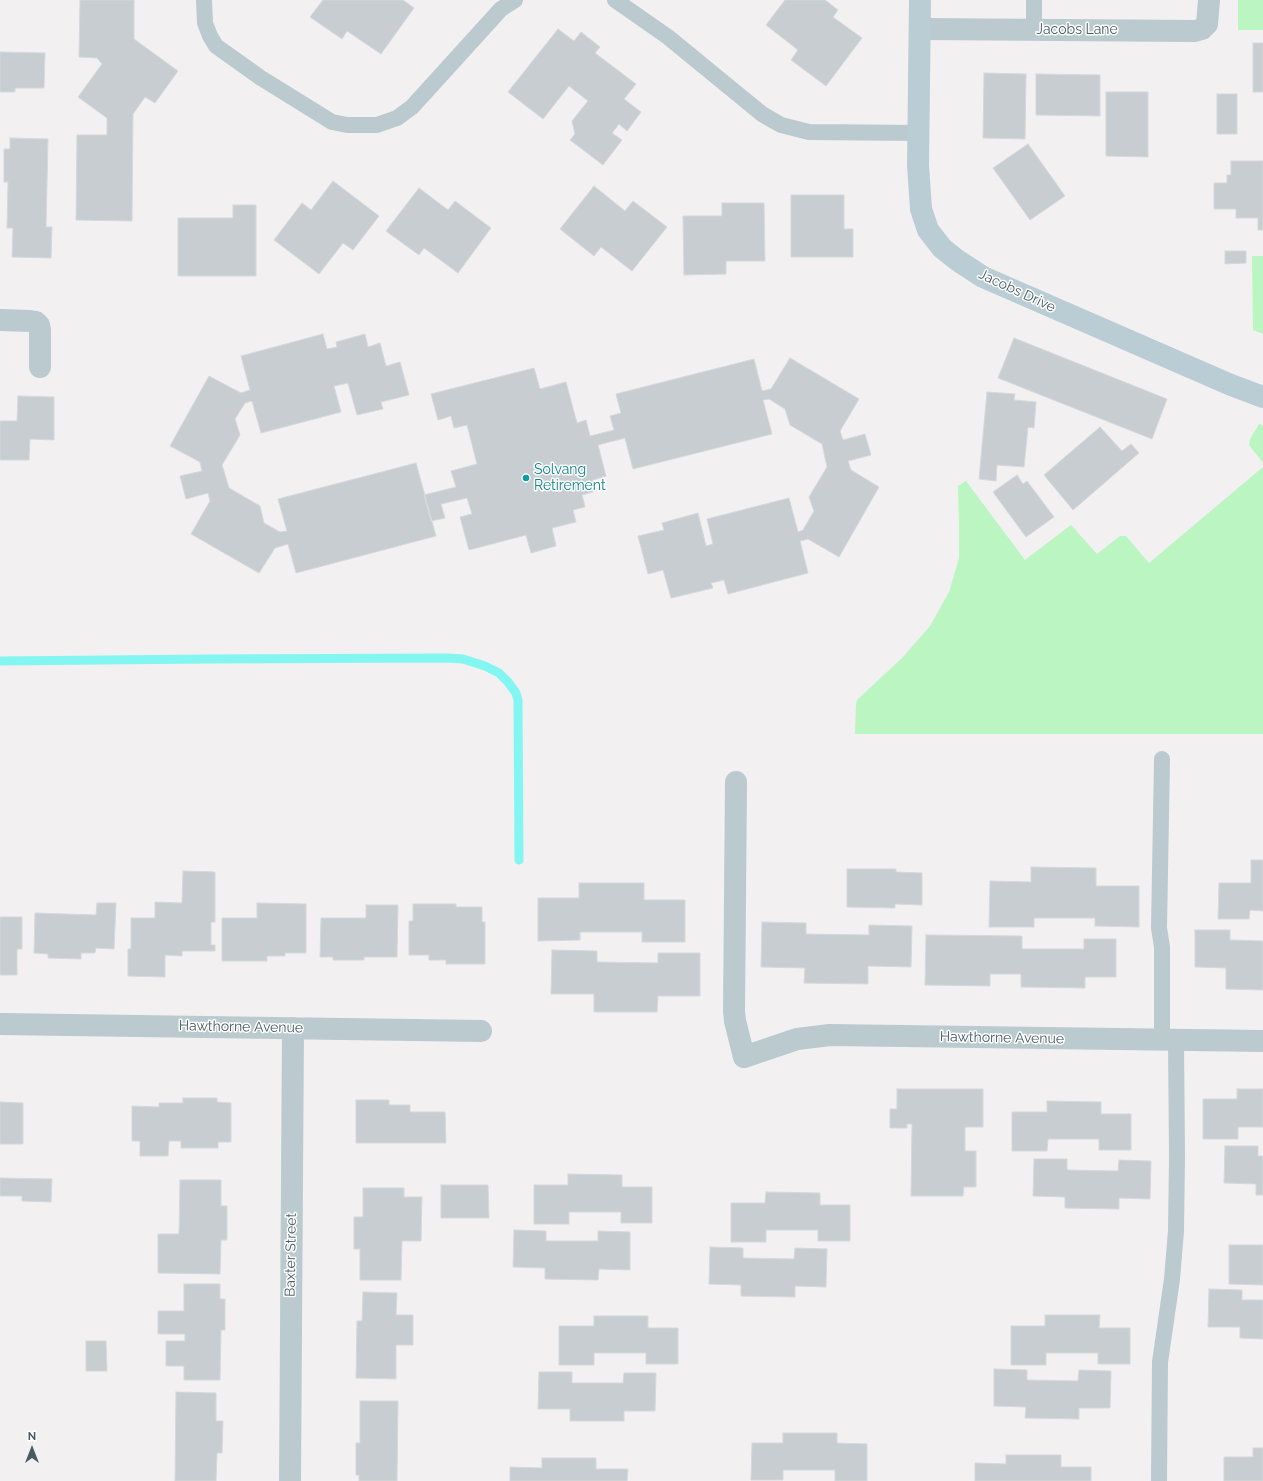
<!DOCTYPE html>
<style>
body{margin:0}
#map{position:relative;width:1263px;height:1481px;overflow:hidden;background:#f3f0f1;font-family:Raleway,sans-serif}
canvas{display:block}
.north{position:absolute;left:12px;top:1429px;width:40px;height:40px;-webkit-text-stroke:3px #fff;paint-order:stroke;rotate:0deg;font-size:11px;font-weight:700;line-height:16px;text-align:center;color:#465a60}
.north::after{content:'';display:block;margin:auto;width:14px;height:18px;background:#465a60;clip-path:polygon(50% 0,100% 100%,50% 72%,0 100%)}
</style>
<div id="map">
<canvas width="1263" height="1481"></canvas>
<div class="north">N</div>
</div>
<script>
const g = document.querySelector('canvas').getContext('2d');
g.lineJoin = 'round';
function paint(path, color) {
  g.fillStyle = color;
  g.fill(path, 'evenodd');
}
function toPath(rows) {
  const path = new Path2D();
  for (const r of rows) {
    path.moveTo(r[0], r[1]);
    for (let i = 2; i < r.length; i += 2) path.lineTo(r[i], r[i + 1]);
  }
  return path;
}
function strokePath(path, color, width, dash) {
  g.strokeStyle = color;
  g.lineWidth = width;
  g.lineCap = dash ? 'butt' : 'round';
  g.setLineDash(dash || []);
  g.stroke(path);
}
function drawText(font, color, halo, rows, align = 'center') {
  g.font = font + ' Raleway,sans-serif';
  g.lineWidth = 3;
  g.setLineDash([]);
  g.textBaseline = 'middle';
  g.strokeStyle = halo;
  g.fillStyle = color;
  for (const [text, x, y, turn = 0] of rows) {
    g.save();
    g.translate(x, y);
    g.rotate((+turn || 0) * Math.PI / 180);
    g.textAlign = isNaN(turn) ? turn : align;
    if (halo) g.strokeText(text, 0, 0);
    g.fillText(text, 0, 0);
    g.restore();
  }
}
paint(toPath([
 [1238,0,1263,0,1263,30,1238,30],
 [1252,256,1263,256,1263,334,1253,330],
 [1259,424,1263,425,1263,463,1249,445,1250,439],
 [1263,467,1263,734,855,734,856,705,857,700,903,657,930,626,949,592,959,558,959,522,958,486,964,482,966,481,1025,560,1071,525,1097,554,1120,536,1126,536,1149,563]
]), '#baf5c2');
strokePath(toPath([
 [0,661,208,659,447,658,463,659,485,666,499,673,508,682,516,693,518,700,519,860]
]), '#83f6f1', 9);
const building = toPath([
 [80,0,134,0,134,39,178,71,155,103,145,97,133,114,132,221,76,220,77,135,107,135,107,118,78,97,102,64,97,58,79,57,80,0],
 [323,0,403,0,414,8,381,54,347,31,342,39,310,17,323,0],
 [785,0,825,0,838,10,833,17,862,38,826,86,791,60,798,50,766,25,785,0],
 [558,29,574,41,581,32,600,47,595,53,636,84,624,99,641,112,627,131,619,124,612,133,622,140,603,165,570,140,575,134,572,121,588,101,569,86,543,119,508,92,558,29],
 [1253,43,1263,43,1263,92,1253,92,1253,43],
 [0,52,45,53,44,88,15,88,15,92,0,92,0,52],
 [984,73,1026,74,1025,139,983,138,984,73],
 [1036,74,1100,75,1100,116,1036,115,1036,74],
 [1106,92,1148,92,1148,157,1106,156,1106,92],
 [1217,94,1237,94,1237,134,1217,134,1217,94],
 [10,138,48,139,46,227,52,227,51,258,12,257,13,228,7,228,8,182,4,182,4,149,10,149,10,138],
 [1028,144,1065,196,1030,220,993,168,1028,144],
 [1231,161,1263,161,1263,230,1258,230,1258,218,1236,218,1236,209,1214,209,1214,183,1227,183,1227,175,1231,175,1231,161],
 [333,181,379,216,353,250,343,243,319,274,274,240,302,203,311,210,333,181],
 [594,186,625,211,633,201,667,227,632,271,601,247,594,256,560,229,594,186],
 [419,188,448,210,455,201,491,228,458,273,424,248,419,255,386,231,419,188],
 [791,195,844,195,844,229,853,229,853,257,791,257,791,195],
 [722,203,764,203,765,261,726,261,726,274,684,275,683,216,722,216,722,203],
 [233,205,256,205,256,276,178,276,178,218,233,218,233,205],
 [1225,251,1246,251,1246,263,1225,264,1225,251],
 [323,334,327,349,337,347,336,342,365,334,368,347,380,343,386,366,400,362,409,395,381,402,383,409,357,415,348,383,334,386,341,412,261,433,252,401,245,403,235,419,240,435,222,465,229,488,260,506,264,523,280,532,287,531,278,499,416,463,436,536,296,573,288,544,275,548,259,573,191,534,210,501,208,493,186,499,180,476,202,471,200,462,170,446,209,376,241,393,250,390,241,356,323,334],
 [1014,338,1167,399,1152,439,998,378,1014,338],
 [790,358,859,399,840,431,843,440,865,434,871,455,848,461,851,470,879,487,839,557,808,539,800,541,808,573,728,594,724,580,711,583,713,588,671,598,663,570,648,574,638,536,664,530,662,523,698,513,706,546,713,544,707,519,789,498,798,532,803,530,814,511,809,497,827,467,822,444,790,425,785,409,769,399,763,400,772,434,633,469,625,438,598,445,606,476,593,480,596,491,582,495,585,507,573,510,576,522,552,528,556,546,531,553,526,535,469,550,460,517,472,514,467,498,441,504,445,518,431,521,424,495,456,487,451,471,477,464,467,425,454,428,451,416,438,420,431,394,534,368,540,389,566,382,577,423,586,420,590,436,614,430,610,416,621,413,616,394,754,359,762,391,771,389,790,358],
 [987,392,1015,394,1014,400,1036,402,1034,428,1028,427,1024,467,997,465,996,481,979,479,987,392],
 [18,396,54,397,54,440,30,439,29,460,0,460,0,421,17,421,18,396],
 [1100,427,1122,451,1131,444,1139,453,1073,510,1044,475,1100,427],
 [1017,475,1023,484,1027,481,1054,517,1026,537,993,492,1017,475],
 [1251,860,1263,860,1263,911,1250,910,1249,919,1218,919,1219,883,1251,883,1251,860],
 [1031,867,1096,868,1096,886,1139,886,1139,927,1095,926,1095,918,1034,918,1034,927,989,927,990,881,1031,882,1031,867],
 [847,869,896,869,896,872,922,873,922,905,895,904,895,908,847,907,847,869],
 [183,871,215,872,215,922,211,922,211,945,215,945,215,951,182,951,182,956,165,955,165,977,128,976,128,949,131,949,131,918,155,918,155,902,182,903,183,871],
 [579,883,644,883,644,900,685,900,685,942,642,942,642,932,580,932,580,940,538,941,538,898,579,898,579,883],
 [97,903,116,903,114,949,96,948,95,953,81,953,81,959,48,958,48,954,34,953,35,913,96,915,97,903],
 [257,903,306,904,306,953,285,953,285,956,267,956,267,961,222,961,222,918,257,918,257,903],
 [413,904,456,904,456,907,482,907,482,922,485,922,485,964,446,964,446,960,429,960,429,955,409,955,409,921,413,921,413,904],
 [366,905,398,905,397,957,364,957,364,960,333,960,333,957,320,957,321,918,366,918,366,905],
 [0,917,22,917,22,949,17,949,17,975,0,975,0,917],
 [762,922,806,923,806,934,869,935,869,925,912,926,911,967,868,966,868,984,804,983,805,968,761,967,762,922],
 [1195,930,1230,930,1230,940,1263,941,1263,990,1226,989,1226,968,1195,967,1195,930],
 [926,935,1022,936,1022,949,1084,949,1084,939,1116,939,1116,977,1085,977,1085,988,1021,987,1021,974,990,974,990,986,925,985,926,935],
 [552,950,597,951,597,962,658,963,658,953,700,953,700,996,658,996,657,1012,594,1012,594,994,551,994,552,950],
 [897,1089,983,1089,983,1127,965,1127,965,1151,976,1151,976,1187,964,1187,963,1196,911,1196,912,1124,907,1124,907,1128,890,1128,890,1109,897,1109,897,1089],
 [1237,1089,1263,1089,1263,1127,1238,1127,1238,1139,1203,1139,1203,1099,1237,1099,1237,1089],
 [183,1098,217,1098,217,1102,231,1103,231,1142,218,1142,218,1148,181,1148,181,1141,169,1141,168,1156,140,1156,140,1141,132,1141,132,1106,159,1107,159,1103,183,1103,183,1098],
 [356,1100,389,1100,389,1105,410,1105,410,1112,445,1112,446,1143,356,1143,356,1100],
 [1047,1101,1101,1102,1101,1114,1131,1114,1131,1150,1099,1150,1099,1139,1048,1139,1047,1151,1012,1151,1012,1112,1047,1112,1047,1101],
 [0,1102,23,1103,23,1144,0,1144,0,1102],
 [1225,1146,1258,1146,1258,1156,1263,1156,1263,1195,1256,1195,1256,1184,1224,1183,1225,1146],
 [1034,1159,1067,1159,1067,1170,1118,1171,1119,1160,1151,1161,1150,1199,1119,1198,1119,1209,1065,1208,1065,1197,1033,1196,1034,1159],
 [568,1174,622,1175,622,1187,652,1187,652,1223,621,1223,621,1212,569,1212,569,1224,534,1224,534,1185,568,1185,568,1174],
 [0,1178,52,1179,51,1202,22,1201,22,1196,0,1196,0,1178],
 [180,1180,221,1180,221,1206,227,1206,227,1240,221,1240,220,1274,158,1273,158,1234,179,1234,180,1180],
 [441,1185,488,1185,489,1218,441,1218,441,1185],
 [363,1188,404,1188,404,1197,422,1197,421,1241,402,1241,401,1280,360,1280,360,1249,354,1249,354,1217,363,1217,363,1188],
 [766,1192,820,1193,820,1205,850,1205,850,1241,818,1241,818,1230,766,1230,766,1242,731,1242,731,1203,765,1203,766,1192],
 [514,1230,546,1231,546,1241,598,1241,598,1231,630,1232,630,1270,599,1269,598,1280,545,1279,545,1268,513,1267,514,1230],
 [1229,1245,1263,1245,1263,1285,1229,1284,1229,1245],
 [710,1247,743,1248,743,1258,794,1259,795,1248,827,1249,826,1287,795,1286,795,1297,741,1296,741,1285,709,1284,710,1247],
 [184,1284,220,1284,220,1299,225,1299,225,1330,221,1330,220,1380,184,1380,184,1366,166,1366,166,1341,185,1341,185,1334,158,1334,158,1311,184,1311,184,1284],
 [1209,1289,1242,1290,1242,1300,1263,1300,1263,1339,1240,1338,1240,1327,1208,1327,1209,1289],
 [363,1292,397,1293,396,1315,413,1315,413,1345,396,1345,396,1379,356,1378,357,1321,362,1321,363,1292],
 [1045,1315,1100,1315,1099,1328,1130,1328,1130,1364,1098,1364,1098,1353,1046,1353,1046,1365,1011,1365,1011,1326,1045,1326,1045,1315],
 [594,1316,648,1316,648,1328,678,1328,678,1364,646,1364,646,1353,594,1353,594,1365,559,1365,559,1326,594,1326,594,1316],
 [86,1341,106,1341,107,1371,86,1371,86,1341],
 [994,1369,1027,1370,1027,1380,1078,1381,1079,1370,1111,1371,1110,1408,1079,1408,1079,1419,1025,1418,1026,1407,994,1406,994,1369],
 [539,1372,572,1372,572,1383,623,1383,624,1373,656,1373,655,1411,624,1411,624,1421,570,1421,570,1409,538,1409,539,1372],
 [176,1392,216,1393,216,1421,223,1421,222,1453,217,1453,216,1481,175,1481,176,1392],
 [360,1401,398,1401,397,1481,359,1481,359,1475,356,1475,356,1443,360,1443,360,1401],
 [783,1433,837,1433,837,1443,867,1444,867,1481,835,1481,835,1470,783,1470,783,1480,751,1480,752,1443,783,1443,783,1433],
 [1253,1448,1263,1448,1263,1481,1224,1481,1224,1457,1253,1457,1253,1448],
 [1006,1455,1061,1455,1061,1467,1091,1467,1091,1481,975,1481,975,1463,1006,1464,1006,1455],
 [542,1458,596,1458,596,1469,628,1469,627,1481,510,1481,510,1467,542,1468,542,1458]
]);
paint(building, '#c7cdd0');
strokePath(building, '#d4d8dc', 1);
strokePath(toPath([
 [204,0,205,23,210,36,216,46,261,78,332,122,347,125,377,125,397,118,412,107,501,9,515,0],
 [615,0,668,37,762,114,781,125,809,132,919,133],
 [1034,30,1034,0],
 [1162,759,1159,928,1162,947,1162,1040],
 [1159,1481,1160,1362,1172,1279,1176,1231,1177,1157,1176,1040]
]), '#bacacf', 16);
strokePath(toPath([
 [920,29,1195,31,1202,29,1207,24,1209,0],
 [0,320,30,321,36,322,39,325,40,330,40,367],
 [736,782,734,1011,735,1021,744,1057,797,1039,830,1035,1263,1041],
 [0,1024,481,1031],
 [290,1481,293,1028]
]), '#bacacf', 22);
strokePath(toPath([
 [920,0,918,165,921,209,928,230,942,248,957,260,983,277,1231,385,1263,397]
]), '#bacdd4', 22);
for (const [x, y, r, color] of [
 [526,478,4,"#0f9aa8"]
]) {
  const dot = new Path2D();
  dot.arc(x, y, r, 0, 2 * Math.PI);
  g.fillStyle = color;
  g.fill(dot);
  strokePath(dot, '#fff', 1.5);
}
drawText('14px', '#465a60', '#fff', [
 ["Jacobs Lane",1077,30],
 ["Jacobs Drive",1017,291,25],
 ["Hawthorne Avenue",241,1027,1],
 ["Hawthorne Avenue",1002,1038,1],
 ["Baxter Street",291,1255,-89]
]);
drawText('14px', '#0d838f', '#fff', [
 ["Solvang",534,470],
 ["Retirement",534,486]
], 'left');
</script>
